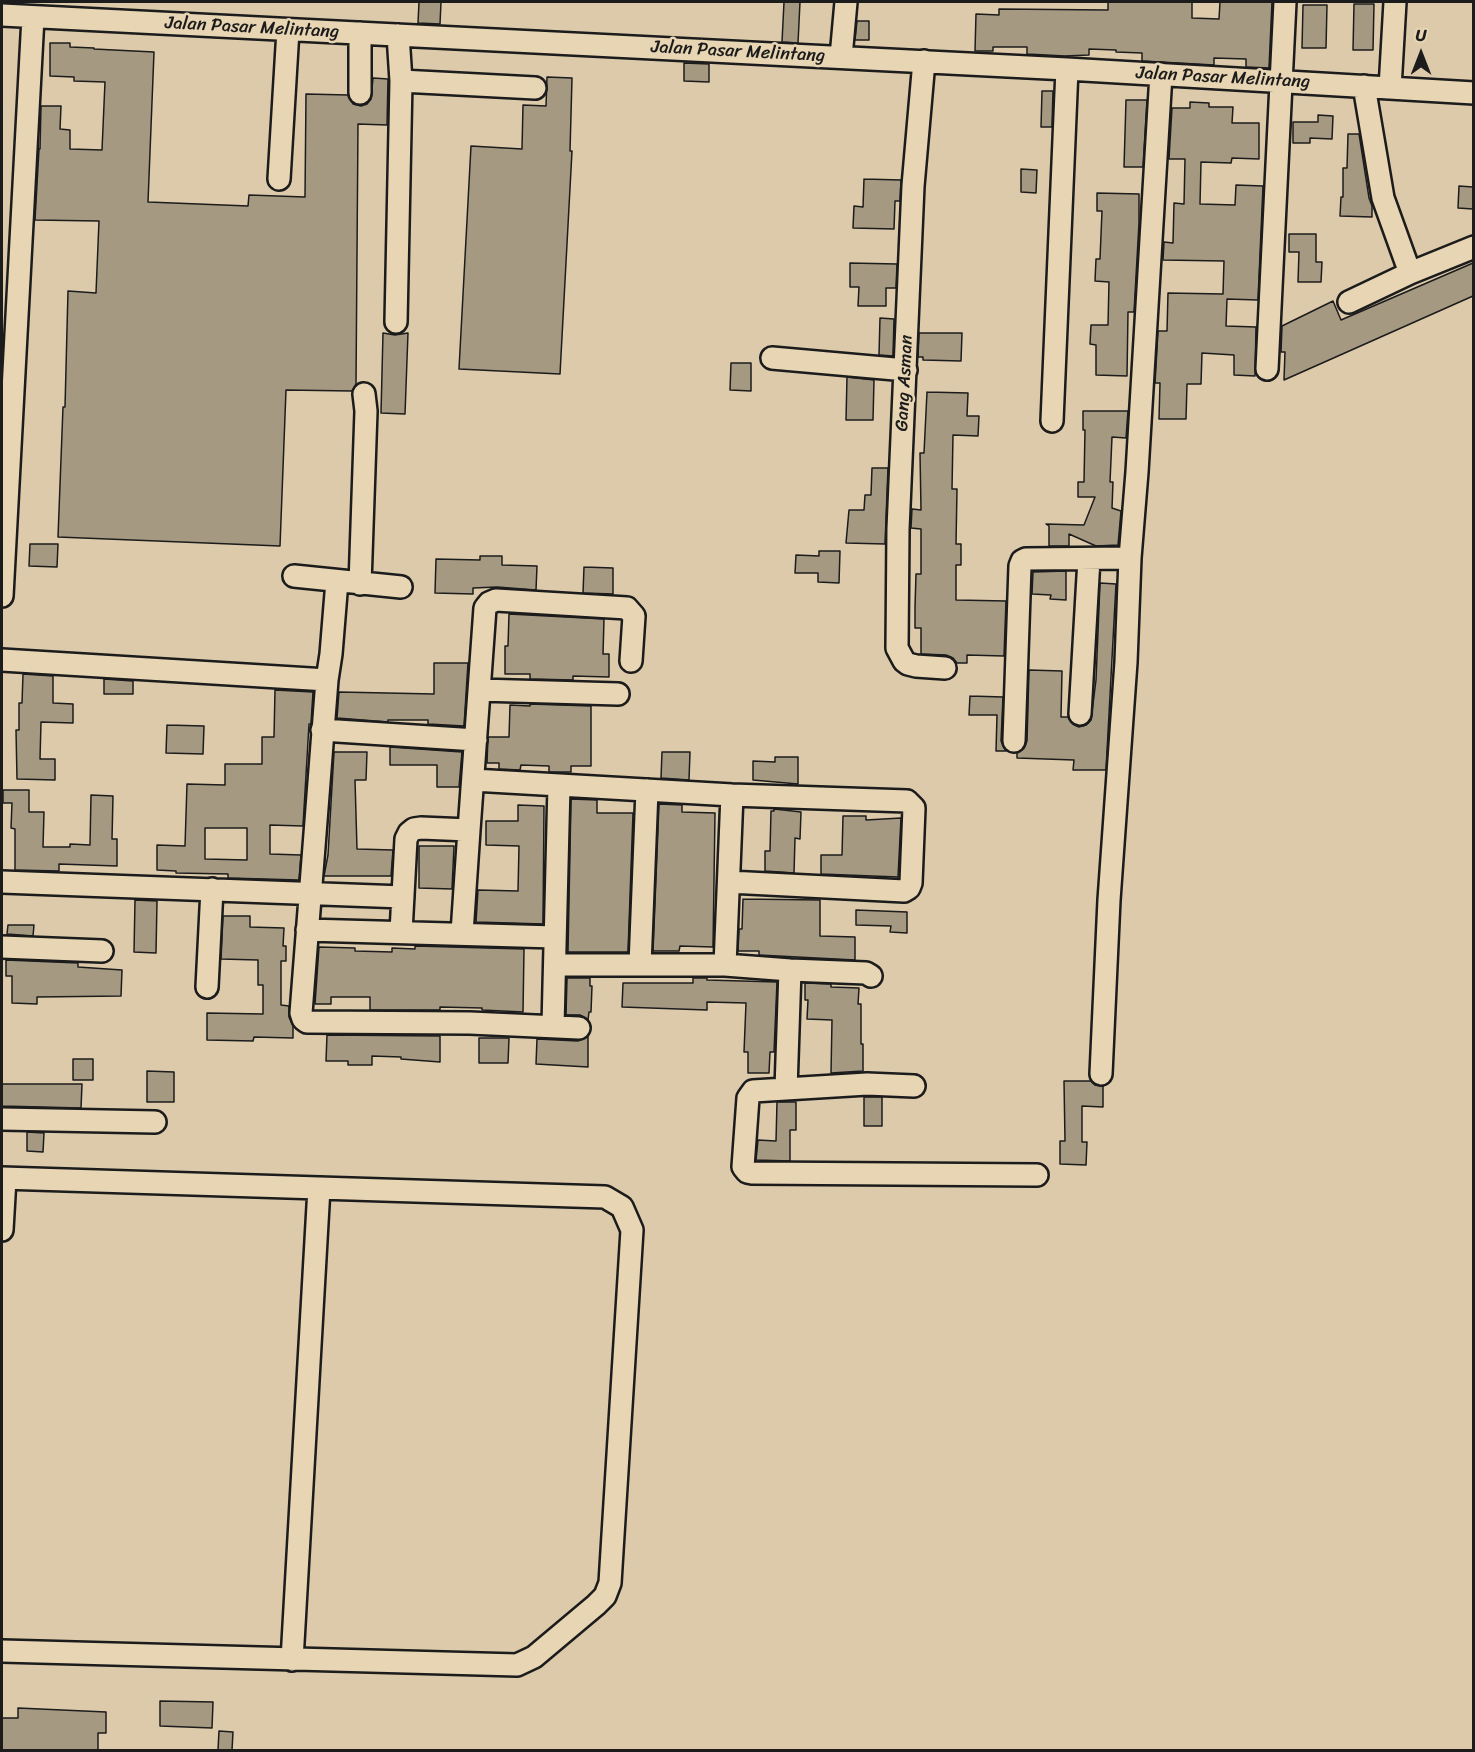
<!DOCTYPE html>
<style>
body{margin:0}
#map{position:relative;width:1475px;height:1752px;overflow:hidden;background:#dccaaa;font-family:Sriracha,sans-serif}
canvas{display:block}
.frame{position:absolute;inset:0;border:3px solid #1c1c1c;pointer-events:none}
.north{position:absolute;left:1391px;top:24px;width:60px;height:60px;-webkit-text-stroke:4px #e8d5b3;paint-order:stroke;rotate:0deg;font-size:16px;font-weight:700;line-height:24px;text-align:center;color:#1c1c1c}
.north::after{content:'';display:block;margin:auto;width:21px;height:27px;background:#1c1c1c;clip-path:polygon(50% 0,100% 100%,50% 72%,0 100%)}
</style>
<div id="map">
<canvas width="1475" height="1752"></canvas>
<div class="frame"></div>
<div class="north">U</div>
</div>
<script>
const g = document.querySelector('canvas').getContext('2d');
g.lineJoin = 'round';
function paint(path, color) {
  g.fillStyle = color;
  g.fill(path, 'evenodd');
}
function toPath(rows) {
  const path = new Path2D();
  for (const r of rows) {
    path.moveTo(r[0], r[1]);
    for (let i = 2; i < r.length; i += 2) path.lineTo(r[i], r[i + 1]);
  }
  return path;
}
function strokePath(path, color, width, dash) {
  g.strokeStyle = color;
  g.lineWidth = width;
  g.lineCap = dash ? 'butt' : 'round';
  g.setLineDash(dash || []);
  g.stroke(path);
}
function drawText(font, color, halo, rows, align = 'center') {
  g.font = font + ' Sriracha,sans-serif';
  g.lineWidth = 5;
  g.setLineDash([]);
  g.textBaseline = 'middle';
  g.strokeStyle = halo;
  g.fillStyle = color;
  for (const [text, x, y, turn = 0] of rows) {
    g.save();
    g.translate(x, y);
    g.rotate((+turn || 0) * Math.PI / 180);
    g.textAlign = isNaN(turn) ? turn : align;
    if (halo) g.strokeText(text, 0, 0);
    g.fillText(text, 0, 0);
    g.restore();
  }
}
const building = toPath([
 [419,2,441,2,440,24,418,23,419,2],
 [784,2,800,2,798,43,782,42,784,2],
 [1108,2,1192,2,1192,18,1219,19,1220,2,1272,2,1269,68,1246,67,1246,59,1214,58,1214,65,1142,61,1142,53,1116,52,1116,50,1089,49,1089,55,1065,56,1027,54,1027,47,993,47,993,51,975,51,976,14,999,15,999,9,1108,10,1108,2],
 [1354,4,1374,4,1373,50,1353,50,1354,4],
 [1303,5,1327,5,1326,48,1302,48,1303,5],
 [857,21,869,21,869,40,855,40,857,21],
 [50,43,70,43,70,47,94,48,94,49,154,52,148,202,248,206,249,195,305,197,306,94,348,95,353,104,361,106,367,104,371,99,373,78,388,79,387,125,358,124,356,384,352,391,286,390,280,546,58,537,63,407,65,407,68,291,96,293,99,221,35,220,39,149,40,149,41,106,61,106,60,129,70,130,70,149,102,150,105,82,74,81,74,77,50,76,50,43],
 [684,63,709,64,709,82,684,81,684,63],
 [547,77,572,78,570,151,572,151,560,374,459,369,471,146,522,149,523,105,546,106,547,77],
 [1042,91,1053,91,1052,127,1041,127,1042,91],
 [1126,100,1147,100,1143,167,1124,167,1126,100],
 [1190,102,1209,103,1209,107,1233,107,1232,123,1259,123,1259,159,1232,158,1231,163,1201,162,1200,204,1235,205,1236,185,1263,186,1258,300,1227,299,1226,326,1256,327,1255,376,1234,375,1234,355,1202,353,1201,384,1187,384,1186,419,1159,419,1160,383,1155,383,1158,331,1167,331,1168,293,1223,294,1224,261,1163,260,1164,242,1173,243,1174,203,1184,204,1185,159,1169,159,1172,108,1190,108,1190,102],
 [1318,115,1333,116,1332,139,1310,138,1310,143,1293,143,1293,122,1318,122,1318,115],
 [1348,134,1359,134,1369,198,1372,206,1372,217,1340,216,1341,197,1343,197,1343,168,1347,168,1348,134],
 [1021,169,1037,170,1036,193,1021,192,1021,169],
 [864,179,901,180,900,201,895,201,894,229,853,228,854,206,863,207,864,179],
 [1459,186,1473,187,1473,209,1458,208,1459,186],
 [1097,193,1139,194,1139,223,1134,312,1128,312,1127,376,1096,375,1096,345,1090,344,1091,325,1108,325,1109,282,1095,281,1096,259,1100,259,1102,211,1097,211,1097,193],
 [1289,234,1316,234,1316,262,1322,262,1321,282,1298,282,1299,252,1289,252,1289,234],
 [850,263,897,264,896,288,886,288,886,306,858,306,859,287,850,287,850,263],
 [1473,263,1473,296,1284,380,1285,352,1281,352,1282,326,1333,301,1341,320,1473,263],
 [880,318,894,319,893,356,879,355,880,318],
 [383,333,395,335,408,333,405,414,381,413,383,333],
 [919,333,962,333,961,361,923,360,923,357,918,357,919,333],
 [731,363,751,363,751,391,730,390,731,363],
 [847,377,874,380,873,420,846,420,847,377],
 [927,392,968,393,967,416,979,416,978,436,953,435,952,489,957,489,956,544,961,544,961,565,956,565,956,600,1006,601,1004,656,967,655,967,663,957,663,953,658,946,655,921,654,921,628,915,628,915,607,916,574,921,574,921,529,911,528,912,509,921,510,920,453,924,453,927,392],
 [1083,411,1128,411,1126,438,1112,437,1110,482,1113,482,1112,508,1121,511,1118,545,1096,546,1069,534,1069,546,1049,546,1049,526,1046,524,1084,525,1095,497,1078,497,1078,482,1084,482,1085,430,1083,430,1083,411],
 [872,468,888,468,885,544,846,543,849,510,864,510,865,495,871,495,872,468],
 [30,544,58,544,57,567,29,566,30,544],
 [819,551,840,551,839,583,818,582,818,573,795,573,796,555,819,556,819,551],
 [480,556,502,556,502,565,537,566,536,590,497,587,473,588,473,594,435,593,436,559,480,560,480,556],
 [584,567,613,568,613,594,583,593,584,567],
 [1066,571,1066,600,1050,599,1051,595,1032,594,1033,572,1066,571],
 [1100,583,1116,584,1106,770,1073,770,1074,760,1017,758,1017,753,1024,748,1027,741,1029,670,1062,671,1061,717,1068,717,1073,724,1079,727,1086,725,1091,720,1096,680,1100,583],
 [509,614,604,619,603,654,609,654,609,677,573,676,573,680,530,679,530,674,505,674,505,646,508,646,509,614],
 [434,663,468,663,464,726,428,724,428,720,388,720,388,722,337,718,339,692,434,694,434,663],
 [23,674,53,676,53,703,73,704,73,723,41,722,40,759,55,759,55,780,17,779,16,730,19,730,19,703,22,703,23,674],
 [104,679,133,681,133,694,104,694,104,679],
 [275,690,313,692,311,724,309,724,303,826,270,825,270,854,301,855,299,880,228,878,228,874,176,873,176,871,157,870,157,845,185,846,187,784,225,785,225,764,262,764,262,737,274,737,275,690],
 [205,828,247,828,247,860,205,859,205,828],
 [970,696,1003,697,1001,741,1006,751,996,751,997,715,969,715,970,696],
 [530,704,591,706,591,766,571,766,571,772,549,772,549,766,521,765,520,770,499,769,499,763,487,763,488,737,509,737,510,705,530,706,530,704],
 [167,725,204,726,203,754,166,753,167,725],
 [390,747,462,752,459,787,437,787,437,765,390,765,390,747],
 [334,752,367,752,366,780,355,780,357,849,393,850,391,876,324,876,328,855,334,752],
 [662,752,690,752,689,780,661,778,662,752],
 [775,757,798,757,798,784,753,780,753,761,775,762,775,757],
 [3,790,29,790,29,812,44,812,43,847,70,847,70,844,90,845,91,795,113,796,112,839,117,839,117,866,59,864,59,871,15,870,15,829,11,828,12,803,3,803,3,790],
 [571,799,597,800,597,813,633,813,628,952,568,952,571,799],
 [659,804,682,805,682,812,715,813,713,947,680,946,679,951,653,951,659,804],
 [518,805,544,806,543,924,476,922,478,890,518,891,519,846,486,845,486,821,518,821,518,805],
 [774,809,801,812,800,839,795,838,794,873,765,871,765,851,770,851,771,811,774,811,774,809],
 [843,816,866,816,866,820,901,818,898,877,821,874,821,855,842,855,843,816],
 [419,846,454,846,452,889,419,888,419,846],
 [743,899,820,900,820,936,855,937,855,960,759,955,759,951,738,951,739,929,742,929,743,899],
 [135,900,157,901,156,953,134,952,135,900],
 [856,910,907,912,907,933,890,932,891,926,856,925,856,910],
 [223,916,250,916,250,927,284,928,283,946,286,946,286,961,281,961,281,1005,289,1006,289,1017,293,1026,293,1038,254,1037,253,1041,207,1040,207,1013,263,1014,263,985,258,985,258,960,221,959,223,916],
 [8,925,34,925,33,936,7,934,8,925],
 [415,946,524,949,523,1012,482,1010,482,1008,440,1007,440,1010,370,1010,370,997,331,997,331,1004,315,1004,319,947,355,948,355,951,392,952,392,948,415,949,415,946],
 [6,960,78,963,78,967,122,970,121,996,37,997,37,1004,12,1003,12,976,6,976,6,960],
 [567,978,590,978,590,986,592,986,591,1012,589,1012,588,1020,580,1015,566,1015,567,978],
 [693,978,707,978,707,980,777,982,774,1052,770,1052,769,1073,748,1073,748,1052,744,1052,746,1003,707,1002,707,1010,622,1007,623,983,693,983,693,978],
 [805,983,831,984,831,987,859,988,858,1004,861,1004,861,1044,863,1044,863,1071,831,1073,832,1020,807,1019,808,1000,805,1000,805,983],
 [327,1035,440,1036,440,1062,401,1059,401,1057,372,1056,372,1065,348,1065,348,1061,326,1061,327,1035],
 [588,1036,588,1067,536,1064,537,1039,578,1041,588,1036],
 [479,1038,509,1038,508,1063,479,1063,479,1038],
 [73,1059,93,1059,93,1080,73,1080,73,1059],
 [147,1071,174,1072,174,1102,147,1102,147,1071],
 [1064,1081,1091,1081,1095,1085,1103,1086,1103,1107,1082,1106,1082,1142,1087,1142,1086,1165,1060,1164,1060,1141,1065,1141,1064,1081],
 [2,1084,82,1084,81,1108,2,1106,2,1084],
 [864,1097,882,1097,882,1126,864,1126,864,1097],
 [777,1102,796,1102,796,1130,790,1130,790,1161,756,1160,758,1140,776,1141,777,1102],
 [27,1132,44,1133,43,1152,27,1151,27,1132],
 [160,1701,213,1702,212,1728,160,1726,160,1701],
 [18,1708,106,1712,106,1733,98,1733,98,1750,2,1750,2,1718,18,1718,18,1708],
 [219,1731,233,1732,232,1750,218,1750,219,1731]
]);
paint(building, '#a69982');
strokePath(building, '#1c1c1c', 1.5);
const minor = toPath([
 [2,15,1067,69,1474,93],
 [360,33,360,93],
 [398,35,401,81,535,88],
 [841,57,846,2],
 [924,61,913,186,898,529,897,648,904,661,908,664,916,666,945,668],
 [1364,86,1383,198,1410,273],
 [1390,88,1395,2],
 [279,179,288,30],
 [1349,302,1410,273,1474,247],
 [396,322,401,81],
 [772,358,906,370],
 [1267,369,1285,2],
 [1052,421,1067,69],
 [294,576,401,587],
 [360,584,366,411,364,394],
 [2,596,33,17],
 [2,660,327,680,331,654,337,581],
 [327,680,301,1013,303,1019,307,1022,470,1023,579,1028],
 [480,690,618,694],
 [1080,714,1089,559],
 [322,730,476,740],
 [1014,741,1020,566,1022,561,1026,559,1130,558],
 [473,780,732,795,907,801,914,808,911,883,909,888,904,891,729,882],
 [2,882,403,897],
 [307,930,555,937],
 [401,932,406,839,409,833,414,829,421,828,469,830,485,608,489,603,496,600,627,608,634,616,631,661],
 [462,933,469,830],
 [2,947,102,951],
 [555,965,725,965,790,970,866,973,871,976],
 [640,965,647,790],
 [725,965,732,795],
 [207,987,212,889],
 [553,1026,559,785],
 [1101,1074,1109,900,1126,662,1130,558,1137,472,1161,74],
 [914,1086,867,1084,753,1091,748,1098,743,1167,747,1172,752,1173,1037,1175],
 [786,1089,790,970],
 [2,1119,155,1122],
 [2,1178,605,1197,622,1207,632,1230,610,1583,605,1596,596,1605,534,1657,517,1665,2,1651],
 [2,1230,5,1179],
 [292,1660,319,1188]
]);
strokePath(minor, '#1c1c1c', 26);
strokePath(minor, '#e8d5b3', 21);
drawText('18px', '#1c1c1c', '#e8d5b3', [
 ["Jalan Pasar Melintang",252,28,3],
 ["Jalan Pasar Melintang",738,52,3],
 ["Jalan Pasar Melintang",1223,78,3],
 ["Gang Asman",905,383,-87]
]);
</script>
